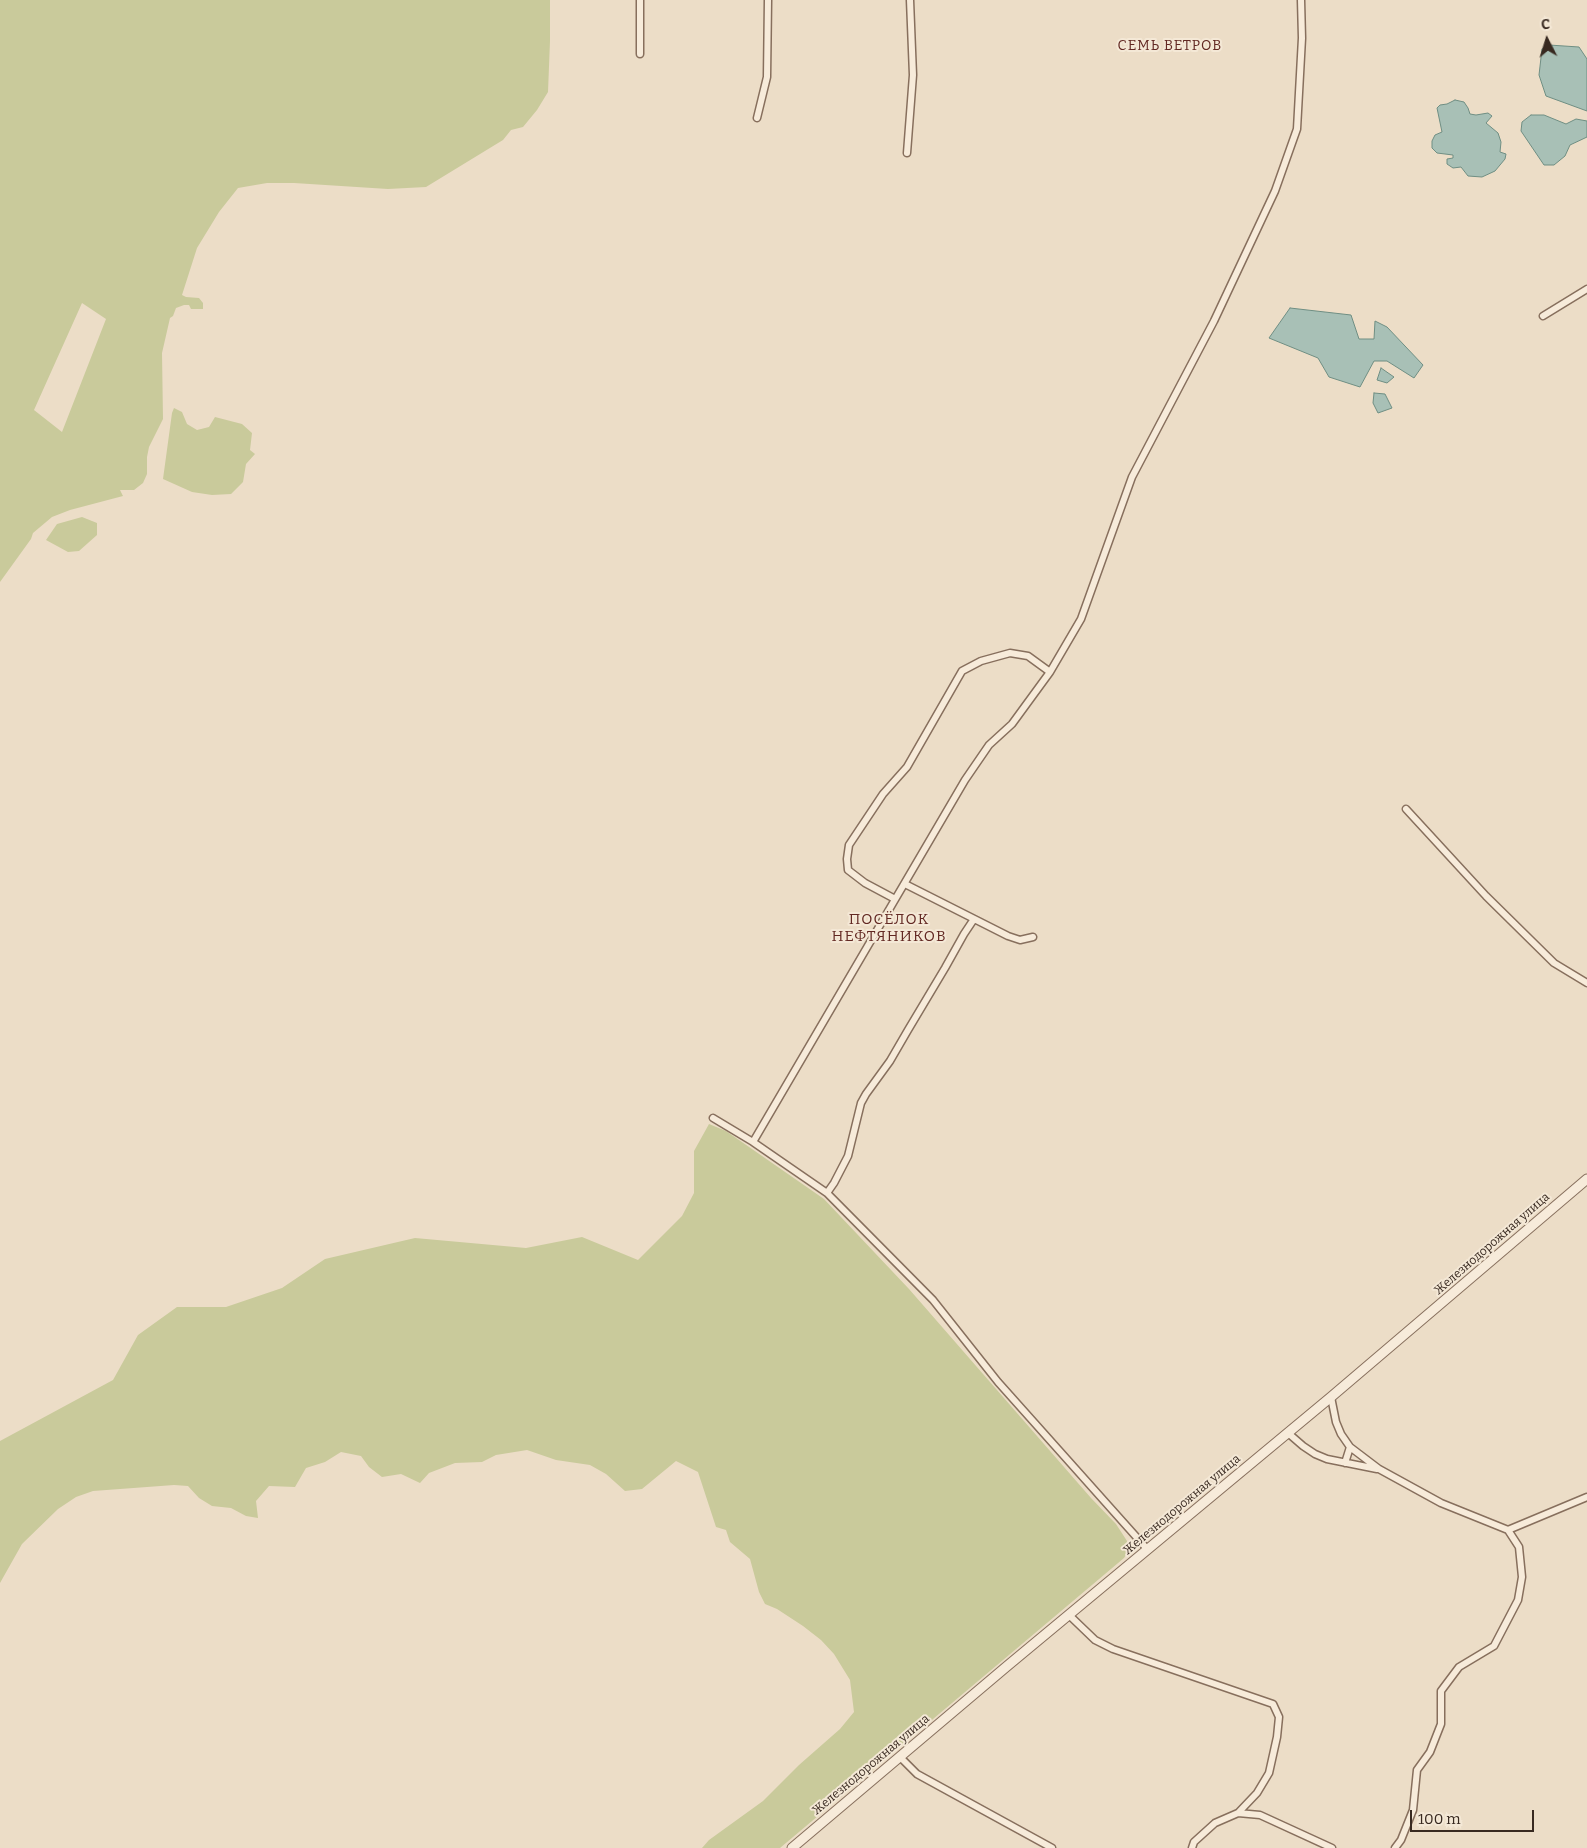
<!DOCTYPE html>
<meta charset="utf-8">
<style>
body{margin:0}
#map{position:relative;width:1587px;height:1848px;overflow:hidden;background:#ecddc7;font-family:Bitter,serif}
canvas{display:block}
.north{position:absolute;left:1522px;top:15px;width:50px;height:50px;-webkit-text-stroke:4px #f4e8d6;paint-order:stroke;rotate:355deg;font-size:14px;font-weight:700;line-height:20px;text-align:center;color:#382920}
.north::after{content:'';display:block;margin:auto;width:18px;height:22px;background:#382920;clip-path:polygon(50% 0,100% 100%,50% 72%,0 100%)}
.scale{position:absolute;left:1410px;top:1810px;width:124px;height:22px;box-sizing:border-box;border:2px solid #382920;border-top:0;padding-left:6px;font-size:15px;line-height:18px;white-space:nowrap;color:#382920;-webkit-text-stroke:4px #f4e8d6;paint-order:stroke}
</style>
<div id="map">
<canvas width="1587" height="1848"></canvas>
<div class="north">С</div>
<div class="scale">100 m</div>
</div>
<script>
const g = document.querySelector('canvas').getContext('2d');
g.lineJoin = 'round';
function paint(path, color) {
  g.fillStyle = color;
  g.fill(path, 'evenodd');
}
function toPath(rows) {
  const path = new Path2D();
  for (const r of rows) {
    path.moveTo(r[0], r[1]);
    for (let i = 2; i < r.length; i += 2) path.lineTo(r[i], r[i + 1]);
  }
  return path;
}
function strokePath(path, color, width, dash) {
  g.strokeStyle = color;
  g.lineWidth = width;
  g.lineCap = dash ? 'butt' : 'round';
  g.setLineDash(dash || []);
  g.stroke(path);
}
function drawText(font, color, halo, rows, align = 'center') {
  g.font = font + ' Bitter,serif';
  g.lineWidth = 4;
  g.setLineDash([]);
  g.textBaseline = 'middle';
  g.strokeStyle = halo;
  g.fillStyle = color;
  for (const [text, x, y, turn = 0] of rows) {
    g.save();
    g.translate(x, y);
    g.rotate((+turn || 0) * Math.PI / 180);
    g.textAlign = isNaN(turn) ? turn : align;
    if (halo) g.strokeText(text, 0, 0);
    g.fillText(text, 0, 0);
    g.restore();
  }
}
paint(toPath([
 [0,0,550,0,550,41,548,92,537,110,523,127,511,130,503,140,426,187,388,189,294,183,267,183,238,188,219,212,197,248,182,295,186,297,199,298,203,303,203,309,191,309,189,305,184,305,176,308,173,316,170,318,162,353,163,419,149,447,147,457,147,474,143,483,134,490,120,490,123,496,70,510,52,517,33,533,31,539,0,582],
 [82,303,106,319,62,432,34,410],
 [174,408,182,412,187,424,197,430,209,427,215,417,242,424,252,433,250,450,255,454,246,464,243,482,231,494,212,495,192,492,163,479,172,413],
 [82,517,97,523,97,535,79,551,68,552,46,540,57,524],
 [709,1124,726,1131,824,1199,909,1289,1091,1498,1116,1524,1127,1541,1128,1552,1124,1558,780,1848,702,1848,709,1840,763,1801,799,1765,840,1729,854,1712,850,1680,834,1654,821,1640,803,1626,777,1609,765,1604,759,1592,750,1559,730,1542,726,1530,716,1527,698,1472,676,1461,642,1489,625,1491,606,1474,590,1465,556,1460,527,1450,496,1455,482,1462,455,1463,429,1473,420,1483,401,1474,382,1477,369,1467,361,1456,341,1452,325,1462,306,1468,295,1487,269,1486,256,1501,258,1518,246,1516,231,1508,212,1506,199,1498,188,1486,174,1485,93,1491,76,1497,58,1509,22,1544,0,1583,0,1441,113,1380,138,1335,177,1307,226,1307,282,1288,325,1259,415,1238,526,1248,582,1237,638,1260,682,1216,694,1193,694,1151]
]), '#c9ca9b');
const water = toPath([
 [1549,45,1579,47,1587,59,1587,111,1546,96,1539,75,1542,49,1549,45],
 [1455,100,1464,102,1468,108,1470,114,1476,115,1488,113,1492,116,1486,123,1498,133,1501,142,1500,152,1506,154,1505,159,1495,171,1482,177,1468,176,1461,167,1453,168,1447,164,1447,159,1453,158,1453,155,1437,153,1432,148,1432,141,1435,135,1442,132,1437,108,1440,105,1447,104,1455,100],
 [1531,115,1544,115,1566,124,1576,119,1587,121,1587,137,1570,145,1565,156,1554,165,1544,165,1521,131,1522,122,1531,115],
 [1290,308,1351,315,1359,339,1374,339,1375,321,1387,327,1423,365,1414,378,1387,361,1374,361,1360,387,1329,377,1318,358,1269,338,1290,308],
 [1381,368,1394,377,1387,383,1377,380,1381,368],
 [1374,393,1385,394,1392,408,1378,413,1373,403,1374,393]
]);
paint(water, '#a8c0b6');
strokePath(water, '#6f8e83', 1);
const minor = toPath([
 [640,0,640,54],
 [757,118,767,77,768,0],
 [907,153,913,75,910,0],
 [1543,316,1587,289],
 [1406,809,1486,896,1554,963,1587,983],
 [905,884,1008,936,1020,940,1033,937],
 [895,899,865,883,848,870,847,859,849,845,883,794,907,767,962,671,981,661,1010,653,1028,656,1050,672],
 [713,1118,753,1142,827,1193,933,1300,998,1382,1148,1550],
 [753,1142,965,780,989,745,1012,724,1050,672,1081,619,1132,477,1214,321,1275,191,1297,129,1302,38,1301,0],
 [827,1193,834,1183,848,1156,861,1103,866,1094,890,1061,908,1030,945,968,964,934,974,919],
 [1331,1397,1336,1422,1341,1434,1350,1447,1379,1469,1441,1503,1508,1530,1519,1547,1522,1577,1518,1600,1494,1646,1459,1667,1441,1691,1441,1724,1430,1752,1417,1770,1413,1810,1401,1840,1395,1848],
 [1288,1433,1303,1446,1315,1454,1327,1459,1377,1469],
 [1345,1463,1350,1447],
 [1508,1530,1587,1497],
 [1069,1615,1095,1640,1113,1649,1273,1704,1279,1717,1277,1737,1269,1773,1257,1793,1238,1813],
 [900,1757,917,1774,1052,1848],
 [1192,1848,1194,1842,1215,1823,1238,1813,1260,1815,1332,1848]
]);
const tertiary = toPath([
 [792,1848,1006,1667,1331,1397,1587,1179]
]);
strokePath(minor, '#876f5d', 9);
strokePath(tertiary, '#876f5d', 11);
strokePath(minor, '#f7ebda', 6);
strokePath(tertiary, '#f7ebda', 9);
drawText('12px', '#382920', '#f4e8d6', [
 ["Железнодорожная улица",1492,1244,-41],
 ["Железнодорожная улица",1182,1505,-40],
 ["Железнодорожная улица",871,1765,-40]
]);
g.letterSpacing = '1px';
drawText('14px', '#622822', '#f4e8d6', [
 ["СЕМЬ ВЕТРОВ",1170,46]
]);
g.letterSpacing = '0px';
g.letterSpacing = '1px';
drawText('15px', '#622822', '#f4e8d6', [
 ["ПОСЁЛОК",889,920],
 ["НЕФТЯНИКОВ",889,937]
]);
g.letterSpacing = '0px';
</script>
